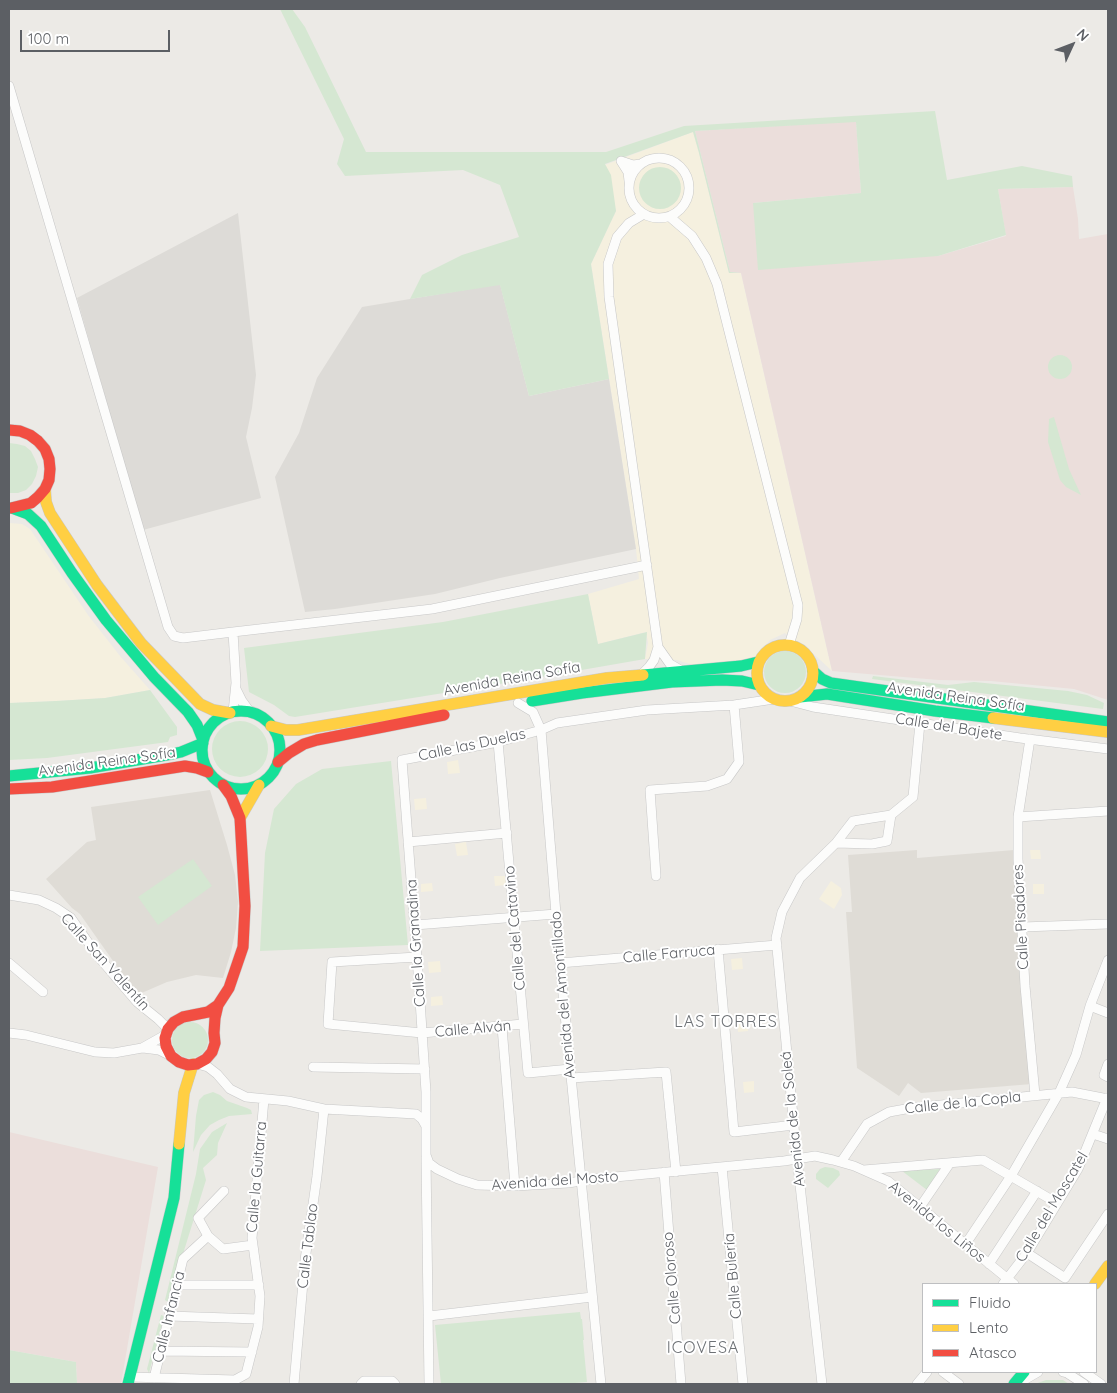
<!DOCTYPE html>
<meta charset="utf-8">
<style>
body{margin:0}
#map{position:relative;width:1117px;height:1393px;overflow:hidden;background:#eceae6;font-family:Quicksand,sans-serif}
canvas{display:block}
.frame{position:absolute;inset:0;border:10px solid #5c5f64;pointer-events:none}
.legend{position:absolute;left:922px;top:1283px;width:175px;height:90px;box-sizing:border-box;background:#fff;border:1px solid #bebfc1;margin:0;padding:6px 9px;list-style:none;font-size:15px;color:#5c5f64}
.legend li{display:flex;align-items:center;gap:10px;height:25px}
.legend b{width:25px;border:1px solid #bebfc1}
.north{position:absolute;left:1047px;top:20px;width:50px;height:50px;-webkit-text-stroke:4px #fff;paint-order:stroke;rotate:47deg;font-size:14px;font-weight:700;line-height:20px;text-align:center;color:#5c5f64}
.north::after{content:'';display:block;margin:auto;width:18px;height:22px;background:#5c5f64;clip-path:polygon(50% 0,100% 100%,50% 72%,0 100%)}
.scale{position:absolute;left:20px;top:30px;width:150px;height:22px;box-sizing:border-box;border:2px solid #5c5f64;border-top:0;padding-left:6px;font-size:15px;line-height:18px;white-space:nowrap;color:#5c5f64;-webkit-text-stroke:4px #fff;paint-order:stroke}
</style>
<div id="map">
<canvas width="1117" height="1393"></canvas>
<div class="frame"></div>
<ul class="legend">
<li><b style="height:6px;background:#16e098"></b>Fluido</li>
<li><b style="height:6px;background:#ffcf43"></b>Lento</li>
<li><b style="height:6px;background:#f24e42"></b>Atasco</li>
</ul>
<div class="north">N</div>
<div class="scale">100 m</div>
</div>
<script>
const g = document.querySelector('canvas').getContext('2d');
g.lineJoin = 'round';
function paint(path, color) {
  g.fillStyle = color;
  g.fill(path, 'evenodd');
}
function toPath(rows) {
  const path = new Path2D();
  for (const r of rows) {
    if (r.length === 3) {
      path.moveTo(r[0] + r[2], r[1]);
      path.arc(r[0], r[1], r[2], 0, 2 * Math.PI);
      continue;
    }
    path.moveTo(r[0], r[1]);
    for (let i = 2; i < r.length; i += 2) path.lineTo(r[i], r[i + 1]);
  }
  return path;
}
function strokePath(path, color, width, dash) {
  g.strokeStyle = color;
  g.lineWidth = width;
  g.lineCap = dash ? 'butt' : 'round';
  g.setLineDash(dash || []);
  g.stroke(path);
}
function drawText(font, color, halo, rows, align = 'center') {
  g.font = font + ' Quicksand,sans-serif';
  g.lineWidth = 4;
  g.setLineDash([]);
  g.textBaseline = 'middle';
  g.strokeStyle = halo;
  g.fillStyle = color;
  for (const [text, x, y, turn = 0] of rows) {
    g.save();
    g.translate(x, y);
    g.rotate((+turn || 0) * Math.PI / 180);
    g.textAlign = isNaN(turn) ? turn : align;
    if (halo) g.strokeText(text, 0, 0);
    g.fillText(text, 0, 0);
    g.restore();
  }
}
paint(toPath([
 [693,132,699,153,729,273,741,273,832,671,816,656,785,633,770,640,755,657,737,662,693,665,677,660,645,659,648,643,646,632,598,644,588,594,639,579,636,549,591,264,616,211,605,165],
 [9,523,22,524,30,529,88,615,120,656,150,690,105,698,56,701,9,703],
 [458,760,460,773,448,774,447,762],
 [426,798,427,809,415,810,414,799],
 [466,842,468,855,457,856,455,844],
 [1030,850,1040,850,1041,859,1031,859],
 [494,876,506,876,506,885,495,886],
 [831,881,841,888,842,895,834,909,819,899],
 [432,883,433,891,421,892,421,884],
 [1033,884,1044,884,1044,894,1033,894],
 [742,958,743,969,732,970,731,959],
 [440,961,441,972,429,973,428,962],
 [442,996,443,1005,431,1006,431,997],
 [747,1019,748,1031,738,1032,737,1020],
 [754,1081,754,1092,744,1093,743,1082]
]), '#f5f0df');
paint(toPath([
 [238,213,256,375,252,408,246,437,261,498,143,530,77,298],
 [500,284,529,396,609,379,636,549,500,578,435,594,335,609,305,612,275,477,299,433,317,378,362,307]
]), '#dddbd7');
paint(toPath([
 [210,790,227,845,235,875,238,902,236,928,231,952,223,978,196,975,167,982,137,995,80,914,72,908,46,879,87,842,96,840,91,807],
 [917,850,917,858,1014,850,1032,1084,921,1093,908,1083,899,1096,857,1068,846,912,852,912,848,855]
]), '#dfdcd6');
paint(toPath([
 [856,121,861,193,753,203,938,256,1006,236,998,189,1073,187,1078,219,1079,239,1108,234,1108,700,1074,689,991,681,939,680,832,671,741,273,730,272,695,131],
 [9,1132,158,1167,121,1384,77,1384,76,1362,9,1350]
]), '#ebdedb');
paint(toPath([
 [280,9,292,9,305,27,366,152,606,152,684,126,935,111,947,180,1022,166,1072,176,1073,187,998,189,1006,235,938,256,758,270,753,203,861,193,856,122,695,131,730,272,741,273,729,273,699,153,693,132,605,164,611,175,616,211,591,264,609,379,529,396,500,285,410,299,422,275,462,255,519,237,500,185,463,170,345,176,337,164,344,139],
 [660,188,21],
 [1060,367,12],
 [1054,417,1069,469,1081,495,1066,487,1060,480,1048,442,1049,419],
 [9,443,17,444,25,446,31,451,35,459,38,467,36,476,32,484,26,490,18,493,9,493],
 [588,594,598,644,647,632,645,659,524,680,295,717,289,716,274,705,249,692,244,648,443,622],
 [785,672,21],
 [873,676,948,685,974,682,1068,691,1087,695,1104,703,1103,709,872,679],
 [150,690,177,727,177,735,170,737,168,742,47,758,9,760,9,703,56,701,105,698],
 [240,749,28],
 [391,761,408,945,260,951,265,853,274,809,296,784,322,769],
 [193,859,212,886,158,925,138,897],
 [190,1040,18],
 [213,1092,220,1095,227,1101,247,1108,251,1110,252,1114,229,1116,219,1120,210,1125,201,1135,193,1152,196,1116,199,1100,204,1095],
 [227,1123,218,1143,217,1155,203,1168,206,1180,168,1302,165,1300,196,1174,200,1149,212,1132],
 [825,1167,833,1168,839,1171,840,1175,828,1188,816,1179,816,1174,820,1169],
 [940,1169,927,1190,902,1171],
 [580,1312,581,1319,582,1319,584,1340,583,1340,587,1382,563,1384,441,1384,435,1325],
 [161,1315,164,1316,149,1373,147,1369],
 [9,1350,76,1362,77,1384,9,1384],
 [1046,1380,1063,1380,1069,1384,1035,1384]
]), '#d5e7d2');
const street = toPath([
 [9,86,168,627,174,636,183,638,233,632,236,683,233,712],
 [659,188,30],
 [629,181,628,172,621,161,633,165,641,164],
 [670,217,692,236,706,258,717,284,798,605,797,619,789,645],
 [233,632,432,609,647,565],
 [658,647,670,664,682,671],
 [641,675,649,667,654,660,658,647,609,297,608,264,617,237,629,223,644,214],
 [236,689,242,701,250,712],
 [790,701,813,707,1020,738,1108,749],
 [518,703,533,712,541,730,560,963,601,1384],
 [1030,739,1018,817,1018,859,1025,986,1035,1095],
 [498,742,528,1073,570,1069],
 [1018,817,1108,811],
 [408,842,507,833],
 [836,843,872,844,887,841,891,815,913,797,920,723],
 [656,876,650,790,707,786,727,779,739,762,734,705],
 [9,895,39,900,56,908,71,918,97,955,137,1002,158,1019,168,1029],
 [415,925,556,914],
 [1022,927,1108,924],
 [718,949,734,1132,794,1125],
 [417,957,332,962,328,1024,422,1033,523,1024],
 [9,963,43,992],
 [560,963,777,945],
 [1090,1006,1108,1013],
 [502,1027,515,1186],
 [9,1033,26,1035,95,1052,114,1053,142,1048,167,1034],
 [143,1048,159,1050,171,1056],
 [197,1064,208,1067,217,1074,230,1089,246,1097,288,1101,324,1109,416,1114,422,1119,426,1126,426,1155,429,1163,437,1169,458,1179,477,1185,515,1186,568,1183,594,1179,784,1161,815,1156,833,1160,854,1166,888,1181,1014,1284],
 [1108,1064,1104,1075,1108,1077],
 [313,1067,425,1069],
 [571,1078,666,1072,676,1172],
 [426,1126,426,1092,419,985,402,760,498,742,541,730,557,723,647,710,734,705,774,699],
 [1093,1134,1108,1139],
 [426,1157,429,1384],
 [841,1162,867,1124,889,1112,911,1108,1072,1092,1108,1099],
 [722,1167,743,1384],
 [864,1170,983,1160,1057,1203],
 [664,1172,681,1384],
 [224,1191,198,1218,208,1236,223,1249,253,1245],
 [920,1207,950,1163],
 [965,1245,1011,1176,1059,1093,1076,1055,1090,1006,1108,960],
 [1027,1253,1065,1278,1108,1214],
 [989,1264,1037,1191],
 [1003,1284,1027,1253,1078,1169,1107,1098],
 [177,1285,259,1285],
 [169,1316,258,1319],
 [429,1316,592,1297],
 [160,1351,252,1352],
 [943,1372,959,1384],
 [1063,1372,1067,1373,1084,1384],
 [1084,1372,1101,1384],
 [129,1377,235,1380,246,1374,258,1327,260,1296,252,1238,264,1099],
 [154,1378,183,1259,208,1236],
 [1019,1383,1038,1372],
 [294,1384,305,1260,317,1176,324,1109],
 [361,1384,364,1381,392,1381,395,1384],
 [822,1384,797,1158,776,938,782,912,800,878,836,843,853,821,891,815],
 [917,1384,927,1372]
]);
const fast = toPath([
 [12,508,28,514,41,526,72,573,106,620,154,677,188,712,197,725,203,740],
 [813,671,822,679,831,683,1108,722],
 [643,675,741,666,758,662],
 [800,697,827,694,935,711,993,718],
 [532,701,582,693,672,682,722,680,742,681,759,685],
 [241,750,39],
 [9,776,90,768,172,754,181,752,203,743],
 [128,1384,174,1198,179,1144],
 [1014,1384,1024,1372]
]);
const slow = toPath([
 [45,489,46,502,50,513,97,585,141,643,200,704,213,710,230,713],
 [785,673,28],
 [993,718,1108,732],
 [271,726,286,730,298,730,607,678,643,675],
 [240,818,259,785],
 [179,1144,184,1093,193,1064],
 [1095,1284,1108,1266]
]);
const jam = toPath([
 [9,430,20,431,30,435,38,441,45,449,49,459,50,469,49,480,45,489,38,497,31,503,11,508],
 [278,762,289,753,304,744,317,740,444,715],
 [9,789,52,787,185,766,197,768,208,772],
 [218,1005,208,1012,183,1017,174,1022,168,1029,165,1038,166,1046,171,1056,179,1062,188,1065,197,1064,206,1059,212,1052,215,1043,214,1033,215,1018,218,1005,229,988,243,947,245,906,240,818,231,796,223,785]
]);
strokePath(street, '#c7c7c7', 10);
strokePath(fast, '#c8c8c8', 12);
strokePath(slow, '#c8c8c8', 12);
strokePath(jam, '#c8c8c8', 12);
strokePath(street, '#fcfcfb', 9);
strokePath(fast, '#16e098', 11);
strokePath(slow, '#ffcf43', 11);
strokePath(jam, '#f24e42', 11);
drawText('15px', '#5c5f64', '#fff', [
 ["Avenida Reina Sofía",512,679,-10],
 ["Avenida Reina Sofía",956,697,8],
 ["Calle del Bajete",949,727,9],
 ["Calle las Duelas",472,745,-12],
 ["Avenida Reina Sofía",107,762,-8],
 ["Calle Pisadores",1021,917,-93],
 ["Calle del Catavino",515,928,-95],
 ["Calle la Granadina",416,943,-94],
 ["Calle Farruca",669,954,-5],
 ["Calle San Valentín",105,962,48],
 ["Avenida del Amontillado",563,995,-95],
 ["Calle Alván",473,1029,-5],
 ["Calle de la Copla",963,1103,-6],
 ["Avenida de la Soleá",793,1119,-96],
 ["Calle la Guitarra",257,1177,-85],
 ["Avenida del Mosto",555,1181,-4],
 ["Calle del Moscatel",1052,1207,-59],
 ["Avenida los Liños",937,1222,39],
 ["Calle Tablao",308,1246,-83],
 ["Calle Bulería",733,1276,-95],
 ["Calle Oloroso",672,1278,-95],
 ["Calle Infancia",169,1317,-76]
]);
g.letterSpacing = '1px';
drawText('16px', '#6d7175', '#fff', [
 ["LAS TORRES",726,1022],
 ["ICOVESA",703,1348]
]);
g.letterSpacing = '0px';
</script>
